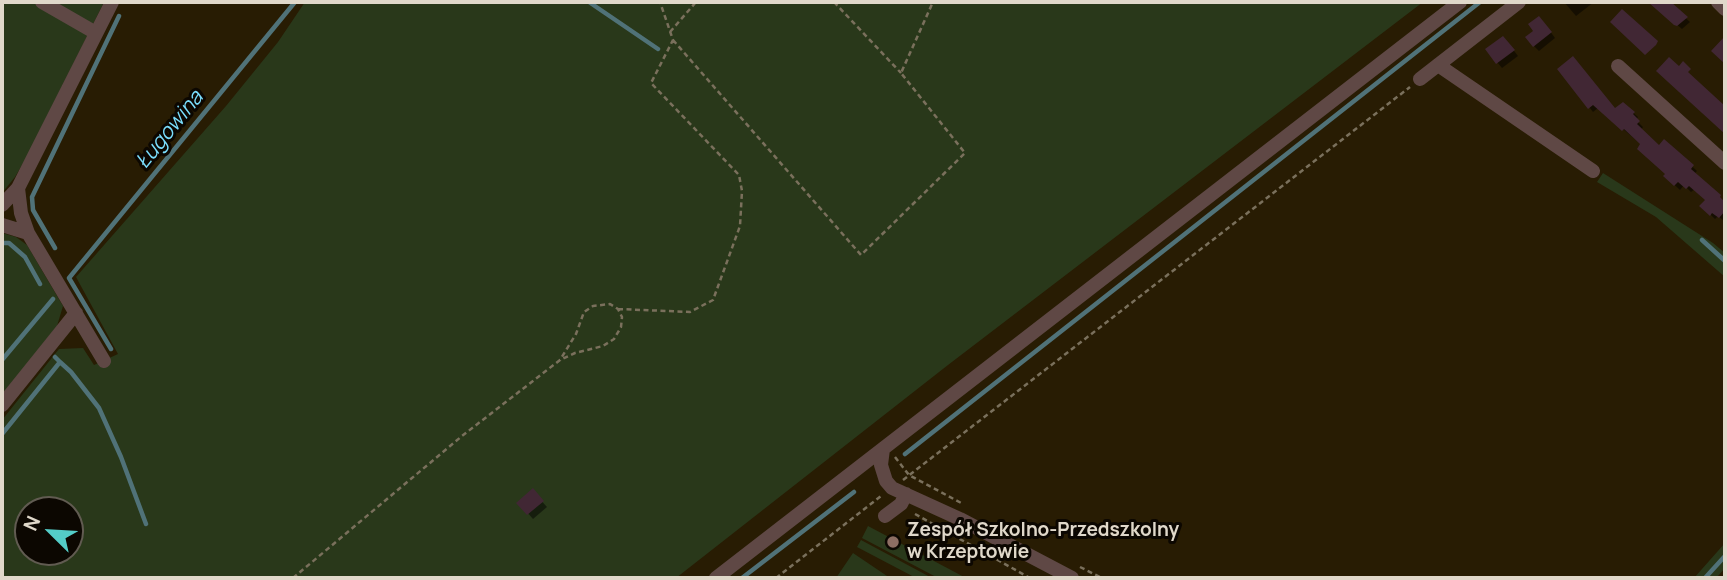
<!DOCTYPE html>
<meta charset="utf-8">
<style>
body{margin:0}
#map{position:relative;width:1727px;height:580px;overflow:hidden;background:#281c03;font-family:Manrope,sans-serif}
canvas{display:block}
.frame{position:absolute;inset:0;border:4px solid #e0d8ca;pointer-events:none}
.north{position:absolute;left:14px;top:496px;width:70px;height:70px;box-sizing:border-box;background:#0c0701;border:2px solid #615b51;border-radius:50%;rotate:294deg;font-size:19px;font-weight:700;line-height:28px;text-align:center;color:#e0d8ca}
.north::after{content:'';display:block;margin:auto;width:24px;height:32px;background:#54cdc8;clip-path:polygon(50% 0,100% 100%,50% 72%,0 100%)}
</style>
<div id="map">
<canvas width="1727" height="580"></canvas>
<div class="frame"></div>
<div class="north">N</div>
</div>
<script>
const g = document.querySelector('canvas').getContext('2d');
g.lineJoin = 'round';
function paint(path, color) {
  g.fillStyle = color;
  g.fill(path, 'evenodd');
}
function toPath(rows) {
  const path = new Path2D();
  for (const r of rows) {
    path.moveTo(r[0], r[1]);
    for (let i = 2; i < r.length; i += 2) path.lineTo(r[i], r[i + 1]);
  }
  return path;
}
function strokePath(path, color, width, dash) {
  g.strokeStyle = color;
  g.lineWidth = width;
  g.lineCap = dash ? 'butt' : 'round';
  g.setLineDash(dash || []);
  g.stroke(path);
}
function drawText(font, color, halo, rows, align = 'center') {
  g.font = font + ' Manrope,sans-serif';
  g.lineWidth = 6;
  g.setLineDash([]);
  g.textBaseline = 'middle';
  g.strokeStyle = halo;
  g.fillStyle = color;
  for (const [text, x, y, turn = 0] of rows) {
    g.save();
    g.translate(x, y);
    g.rotate((+turn || 0) * Math.PI / 180);
    g.textAlign = isNaN(turn) ? turn : align;
    if (halo) g.strokeText(text, 0, 0);
    g.fillText(text, 0, 0);
    g.restore();
  }
}
paint(toPath([
 [2,2,104,2,29,153,15,177,2,193],
 [305,2,1423,2,948,365,676,578,2,578,2,420,59,349,83,348,94,365,118,354,76,277,226,106,278,42],
 [28,510,70,510,70,552,28,552],
 [1603,173,1713,243,1725,253,1725,277,1656,217,1597,182],
 [2,233,16,237,27,245,63,306,57,326,2,395],
 [868,526,966,578,938,578,862,538],
 [861,540,932,578,916,578,857,547],
 [1725,543,1725,568,1718,576,1719,578,1694,578],
 [853,553,890,578,836,578]
]), '#29381a');
paint(toPath([
 [1564,2,1594,2,1576,16],
 [1650,2,1674,2,1671,5,1690,22,1682,29],
 [1544,23,1555,38,1539,51,1534,46],
 [1508,43,1518,56,1502,68,1487,50],
 [1560,69,1616,110,1623,104,1638,117,1636,120,1643,127,1641,130,1659,147,1665,141,1697,171,1694,174,1724,201,1724,221,1718,216,1715,219,1702,206,1707,200,1695,189,1691,192,1684,185,1680,190,1665,176,1667,174,1642,145,1598,108,1593,112],
 [537,496,547,507,533,519,519,503]
]), '#0007');
strokePath(toPath([
 [589,2,658,49],
 [1702,240,1725,261],
 [2,243,9,243,25,257,40,284],
 [55,248,33,210,32,197,119,16],
 [111,349,69,278,295,2],
 [55,357,60,362],
 [2,360,53,299],
 [2,434,60,362,71,372,99,408,121,457,146,524],
 [905,454,1480,2],
 [742,578,854,492],
 [1705,578,1725,556]
]), '#507278', 4.5);
paint(toPath([
 [1648,2,1671,2,1688,17,1677,26,1674,25],
 [1622,9,1658,41,1656,45,1645,55,1610,22],
 [1539,16,1552,32,1533,47,1525,37,1533,31,1528,24],
 [1503,36,1515,50,1496,64,1485,49],
 [1725,36,1725,64,1711,51],
 [1573,56,1615,108,1623,102,1635,112,1633,114,1640,121,1637,124,1659,145,1664,139,1694,165,1691,169,1721,195,1720,197,1725,202,1725,211,1719,218,1712,213,1710,216,1699,206,1705,200,1689,186,1686,189,1678,182,1674,186,1663,176,1665,174,1637,149,1640,144,1624,129,1622,131,1593,105,1588,109,1557,69],
 [1669,57,1679,66,1683,61,1691,69,1688,72,1725,106,1725,134,1656,71],
 [533,488,544,501,527,515,516,503]
]), '#412734');
strokePath(toPath([
 [834,2,901,73],
 [670,32,696,2],
 [673,40,861,255,965,153,901,73,933,2],
 [618,309,690,312,713,300,740,226,742,191,739,175,651,83,673,40,660,2],
 [895,457,909,475,963,504],
 [903,480,1410,87],
 [915,514,1030,578],
 [1080,567,1102,578],
 [293,578,462,436,560,360,575,353,603,346,614,339,621,327,622,317,618,309,610,304,593,306,584,312,576,334,560,360],
 [776,578,881,496]
]), '#7a705c', 2.5, [5, 3.5]);
strokePath(toPath([
 [42,2,96,33],
 [1718,2,1725,9],
 [1438,65,1593,171],
 [1618,66,1725,163],
 [1420,79,1519,2],
 [2,205,18,188],
 [2,225,28,233],
 [104,361,28,233,21,213,18,188,112,2],
 [2,405,76,313],
 [883,449,881,465,886,481,892,488,960,519,1072,578],
 [885,516,901,504,906,494],
 [716,578,1460,2]
]), '#5f4845', 14);
for (const [x, y, r, color] of [
 [893,542,7,"#8d6e63"]
]) {
  const dot = new Path2D();
  dot.arc(x, y, r, 0, 2 * Math.PI);
  g.fillStyle = color;
  g.fill(dot);
  strokePath(dot, '#0c0701', 2.5);
}
drawText('bold 19px', '#e0d8ca', '#0c0701', [
 ["Zespół Szkolno-Przedszkolny",907,531],
 ["w Krzeptowie",907,553]
], 'left');
drawText('italic 21px', '#7addfc', '#0c0701', [
 ["Ługowina",170,130,-51]
]);
</script>
